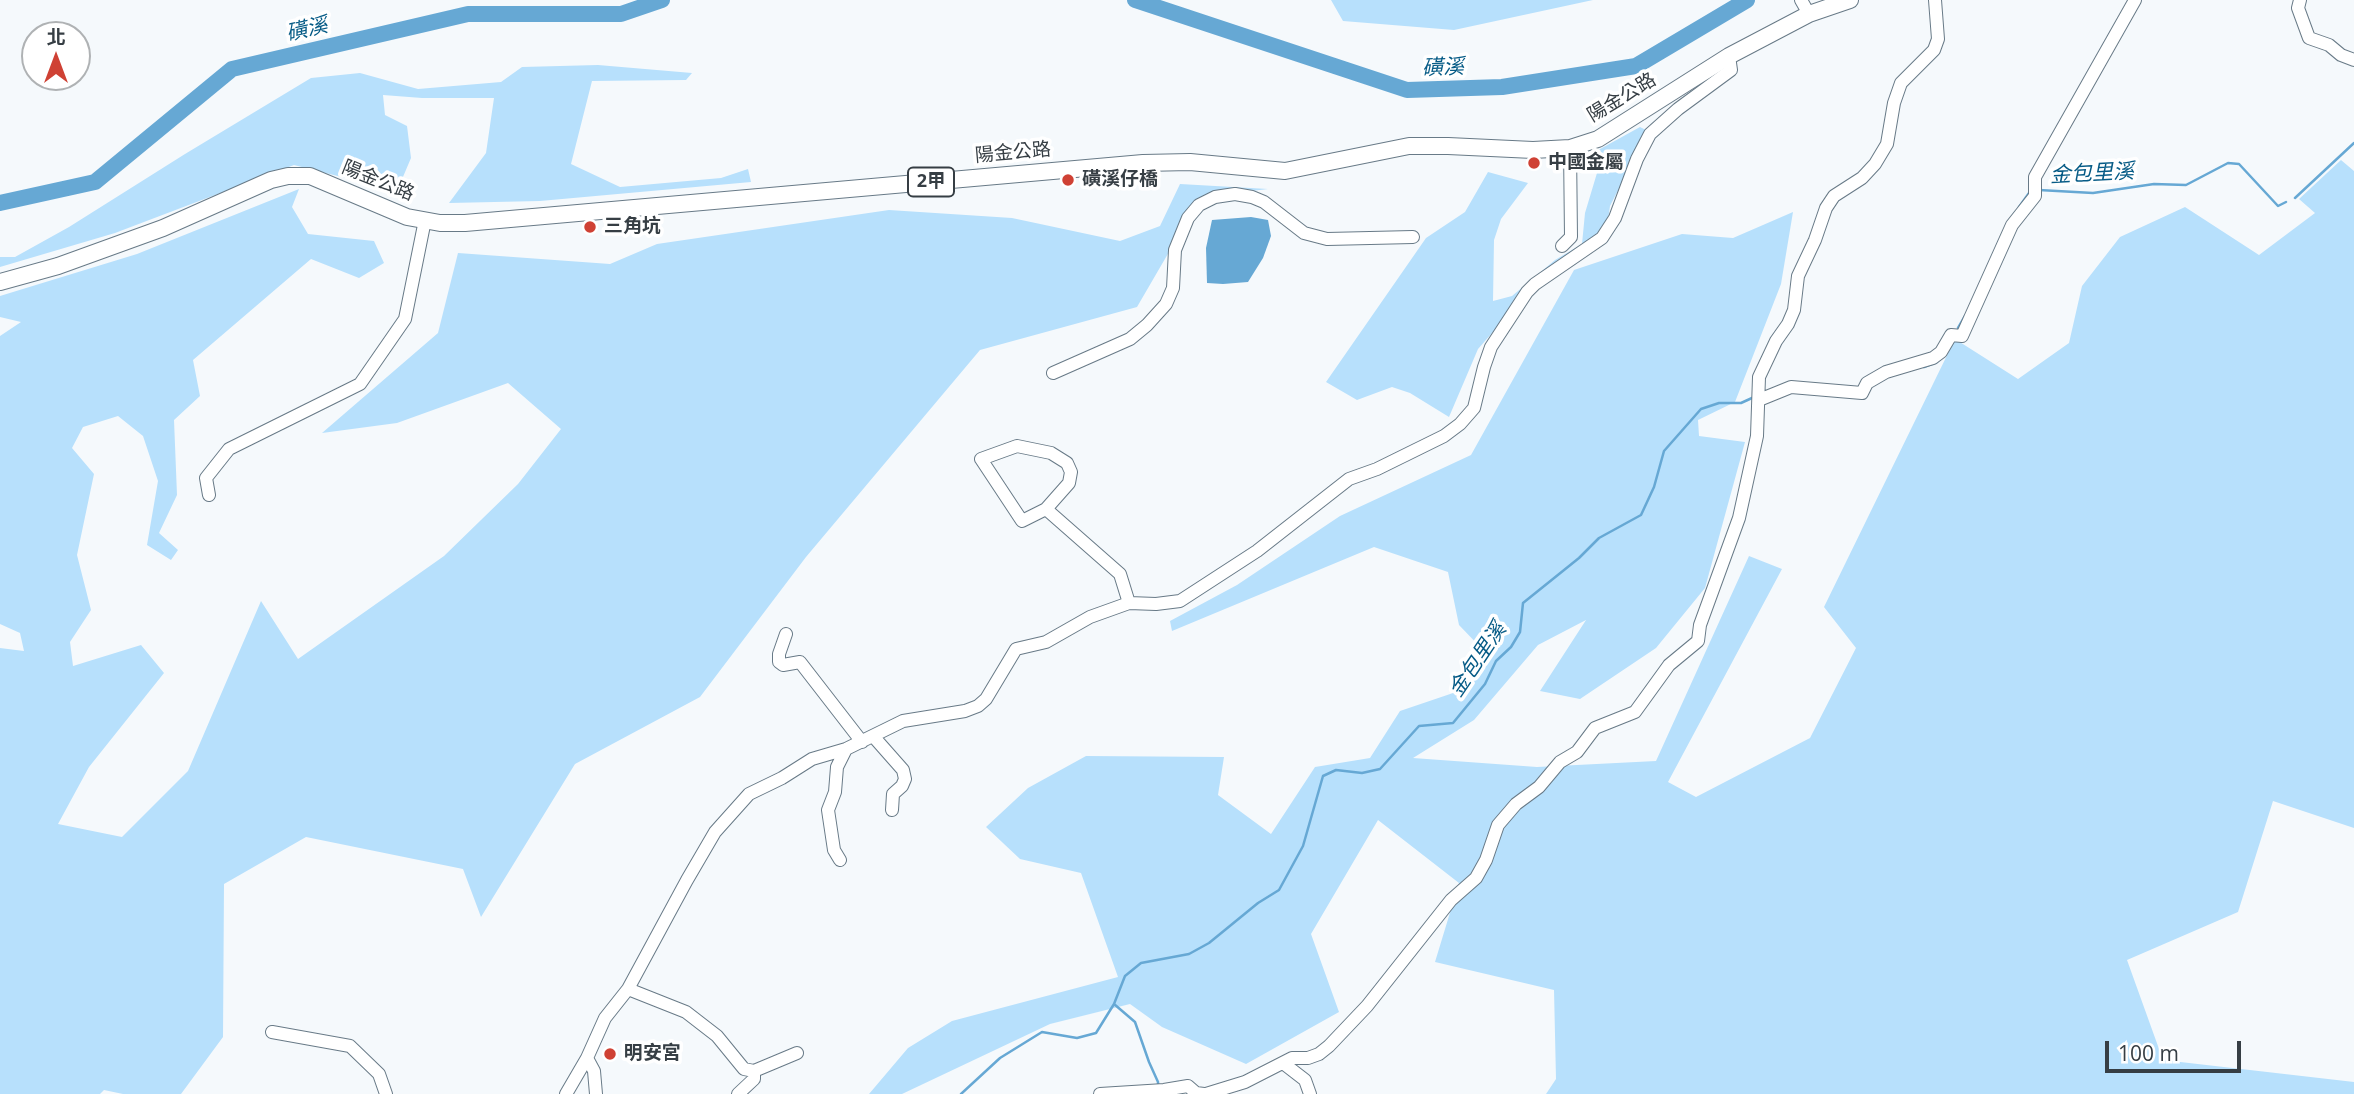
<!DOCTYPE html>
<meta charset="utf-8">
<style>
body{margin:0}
#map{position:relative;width:2354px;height:1094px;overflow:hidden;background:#f5f9fc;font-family:"Open Sans","Noto Sans TC",sans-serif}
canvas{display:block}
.north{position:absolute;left:21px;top:21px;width:70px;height:70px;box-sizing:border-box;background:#fff;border:2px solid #afb2b4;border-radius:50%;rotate:0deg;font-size:19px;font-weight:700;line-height:28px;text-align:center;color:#363e44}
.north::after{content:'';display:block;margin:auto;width:24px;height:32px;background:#cf4134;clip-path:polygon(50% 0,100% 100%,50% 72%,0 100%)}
.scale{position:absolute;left:2105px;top:1041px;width:136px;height:32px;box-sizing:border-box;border:4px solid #363e44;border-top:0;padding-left:9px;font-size:21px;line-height:24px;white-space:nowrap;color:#363e44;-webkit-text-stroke:5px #fff;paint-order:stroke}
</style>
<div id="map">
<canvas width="2354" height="1094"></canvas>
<div class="north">北</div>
<div class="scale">100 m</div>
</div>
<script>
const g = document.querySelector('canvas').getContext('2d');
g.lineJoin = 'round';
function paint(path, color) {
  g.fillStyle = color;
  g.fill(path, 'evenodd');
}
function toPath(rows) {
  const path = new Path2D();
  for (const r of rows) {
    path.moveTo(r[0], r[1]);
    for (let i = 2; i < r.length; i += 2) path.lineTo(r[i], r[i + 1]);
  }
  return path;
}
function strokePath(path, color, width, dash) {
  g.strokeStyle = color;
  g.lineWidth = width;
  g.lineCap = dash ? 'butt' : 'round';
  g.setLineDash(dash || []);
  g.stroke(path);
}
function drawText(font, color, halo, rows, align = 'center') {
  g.font = font + ' "Open Sans","Noto Sans TC",sans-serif';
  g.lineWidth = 7;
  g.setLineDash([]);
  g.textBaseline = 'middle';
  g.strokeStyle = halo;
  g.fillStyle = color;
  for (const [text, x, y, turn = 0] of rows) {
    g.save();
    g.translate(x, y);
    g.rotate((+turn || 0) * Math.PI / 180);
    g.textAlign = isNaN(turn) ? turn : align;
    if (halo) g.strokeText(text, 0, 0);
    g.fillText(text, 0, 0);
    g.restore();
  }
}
paint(toPath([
 [1331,0,1593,0,1454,30,1343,21],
 [598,65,692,73,686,80,592,81,571,164,620,187,721,178,748,169,751,182,540,201,449,203,486,153,494,98,422,98,383,95,385,115,407,126,411,158,397,191,294,165,115,233,0,267,0,257,15,257,69,227,185,154,311,78,360,73,418,89,501,82,522,67],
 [1640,127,1646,130,1640,147,1610,206,1607,227,1514,308,1478,349,1449,417,1410,393,1392,387,1357,400,1326,382,1426,238,1465,212,1488,172,1528,183,1501,219,1494,240,1493,301,1512,296,1555,260,1582,244,1585,213,1597,173,1582,167,1582,159],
 [2341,160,2354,171,2354,828,2273,801,2238,912,2127,960,2163,1060,2354,1082,2354,1094,1546,1094,1556,1079,1554,990,1435,962,1459,883,1378,820,1311,934,1339,1012,1246,1064,1162,1027,1130,1004,1050,1024,902,1094,869,1094,908,1048,952,1021,1118,977,1081,873,1020,859,986,827,1028,788,1086,756,1224,757,1218,795,1271,834,1315,767,1370,758,1400,711,1459,691,1483,650,1459,625,1448,572,1374,547,1172,631,1170,621,1237,585,1340,516,1471,455,1574,270,1682,234,1733,238,1793,212,1781,284,1735,402,1698,420,1699,436,1745,442,1705,588,1656,648,1580,699,1540,691,1586,620,1538,645,1474,720,1413,758,1537,767,1656,761,1749,556,1782,569,1668,782,1696,797,1810,738,1856,648,1824,607,1955,339,2018,379,2069,343,2082,286,2120,237,2185,207,2259,255,2315,213,2299,199],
 [1180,184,1268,189,1201,197,1137,307,980,350,806,557,700,697,575,764,481,917,463,869,306,837,224,884,223,1037,181,1094,123,1094,104,1090,100,1094,0,1094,0,648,24,651,20,633,0,624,0,336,21,322,0,317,0,296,137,254,299,189,292,207,308,234,374,241,384,263,359,278,311,259,193,360,200,396,174,420,177,495,159,533,178,550,171,560,147,545,158,481,143,436,118,416,83,427,72,448,94,474,77,555,91,610,70,642,73,666,141,645,164,673,89,767,58,824,122,837,188,771,261,601,298,659,444,556,518,484,561,429,508,383,397,423,322,433,438,333,458,253,610,264,657,244,889,210,1012,218,1120,241,1160,226]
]), '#b7e0fc');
paint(toPath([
 [1251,217,1268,220,1271,236,1263,258,1248,282,1223,284,1207,283,1206,248,1212,220]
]), '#66a8d4');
strokePath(toPath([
 [2039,190,2093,193,2154,184,2186,185,2228,163,2239,164,2278,206,2286,202],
 [2295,198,2354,143],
 [2019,207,2029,193],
 [1958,328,1965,316],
 [1924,367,1937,362],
 [1114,1004,1135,1022,1149,1062,1158,1082,1158,1087],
 [961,1094,1000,1058,1042,1032,1077,1038,1096,1033,1114,1004,1125,976,1141,963,1189,954,1209,943,1258,903,1279,890,1303,846,1323,776,1336,770,1362,773,1380,769,1419,726,1453,723,1485,684,1496,661,1511,647,1520,632,1523,603,1579,558,1599,538,1641,515,1654,487,1664,451,1701,409,1719,403,1741,403,1752,398]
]), '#66a8d4', 2.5);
strokePath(toPath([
 [1135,0,1407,90,1502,87,1636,66,1747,0],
 [0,203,95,182,232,69,468,14,621,14,662,0]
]), '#66a8d4', 16);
const minor = toPath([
 [1801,0,1809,14],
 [2300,0,2298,8,2309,38,2329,45,2341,55,2354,60],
 [1562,246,1571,237,1570,148],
 [1053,373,1130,339,1147,325,1166,304,1173,288,1175,250,1188,218,1199,205,1215,197,1235,194,1252,197,1264,202,1304,233,1327,239,1413,237],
 [1759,400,1791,387,1862,393,1867,383,1886,372,1933,358,1941,352,1951,335,1962,336,2012,225,2035,196,2035,177,2135,0],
 [209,495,206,478,229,449,360,384,405,319,425,220],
 [1046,509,1069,483,1071,472,1067,463,1051,453,1017,446,981,459,1022,521,1046,509,1120,574,1129,603],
 [786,634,779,654,779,662,783,665,800,662,862,742],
 [873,736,903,770,905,779,902,786,893,794,892,810],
 [840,860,834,850,828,810,835,792,837,767,846,749],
 [628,989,686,1012,717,1036,744,1069,754,1071,754,1079,738,1094],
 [272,1032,350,1046,379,1074,386,1094],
 [587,1058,594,1071,596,1094],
 [1283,1063,1305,1080,1310,1094],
 [754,1071,797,1053],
 [566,1094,587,1058,605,1018,628,989,687,880,715,832,749,794,782,778,812,759,846,749,903,721,965,711,978,706,986,699,1016,649,1046,642,1090,617,1129,603,1156,604,1180,601,1257,551,1349,479,1377,469,1444,436,1460,424,1474,408,1484,367,1491,347,1527,292,1535,284,1602,238,1615,218,1637,159,1650,134,1678,109,1731,70,1729,56],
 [1100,1094,1164,1090,1188,1086,1196,1093,1204,1094],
 [1206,1094,1245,1082,1292,1058,1308,1058,1319,1054,1329,1046,1367,1006,1451,900,1476,878,1486,860,1498,825,1516,804,1539,787,1560,762,1577,752,1595,728,1635,712,1669,665,1698,641,1700,625,1739,518,1757,436,1759,377,1776,341,1788,324,1794,310,1798,276,1815,240,1826,208,1834,196,1862,178,1875,164,1887,144,1894,103,1901,83,1934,50,1938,39,1935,0]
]);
const major = toPath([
 [0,282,58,266,163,228,271,180,288,176,310,176,407,217,440,223,465,223,1143,163,1190,162,1285,171,1409,146,1448,146,1533,150,1570,148,1598,139,1729,56,1809,14,1850,0]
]);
strokePath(minor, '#687a87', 14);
strokePath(major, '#687a87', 18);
strokePath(minor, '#fff', 12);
strokePath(major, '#fff', 16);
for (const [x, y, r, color] of [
 [1534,163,7,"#cf4134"],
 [1068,180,7,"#cf4134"],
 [590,227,7,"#cf4134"],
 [610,1054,7,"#cf4134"]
]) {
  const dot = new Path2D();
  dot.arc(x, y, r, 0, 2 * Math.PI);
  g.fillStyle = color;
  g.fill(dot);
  strokePath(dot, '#fff', 2.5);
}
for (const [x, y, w] of [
 [931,182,46]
]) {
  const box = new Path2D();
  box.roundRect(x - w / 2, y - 14.5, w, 29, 5);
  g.fillStyle = '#fff';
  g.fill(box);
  strokePath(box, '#363e44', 2);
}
drawText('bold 18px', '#363e44', null, [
 ["2甲",931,182]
]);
drawText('19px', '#363e44', '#fff', [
 ["陽金公路",1622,98,-31],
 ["陽金公路",1013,153,-5],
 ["陽金公路",378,181,22]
]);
drawText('bold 19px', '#363e44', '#fff', [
 ["中國金屬",1548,163],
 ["磺溪仔橋",1082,180],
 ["三角坑",604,227],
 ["明安宮",624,1054]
], 'left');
drawText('italic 21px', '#065b86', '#fff', [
 ["磺溪",307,30,-13],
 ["磺溪",1443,68,-2],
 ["金包里溪",2092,174,-3],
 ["金包里溪",1478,660,-56]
]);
</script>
